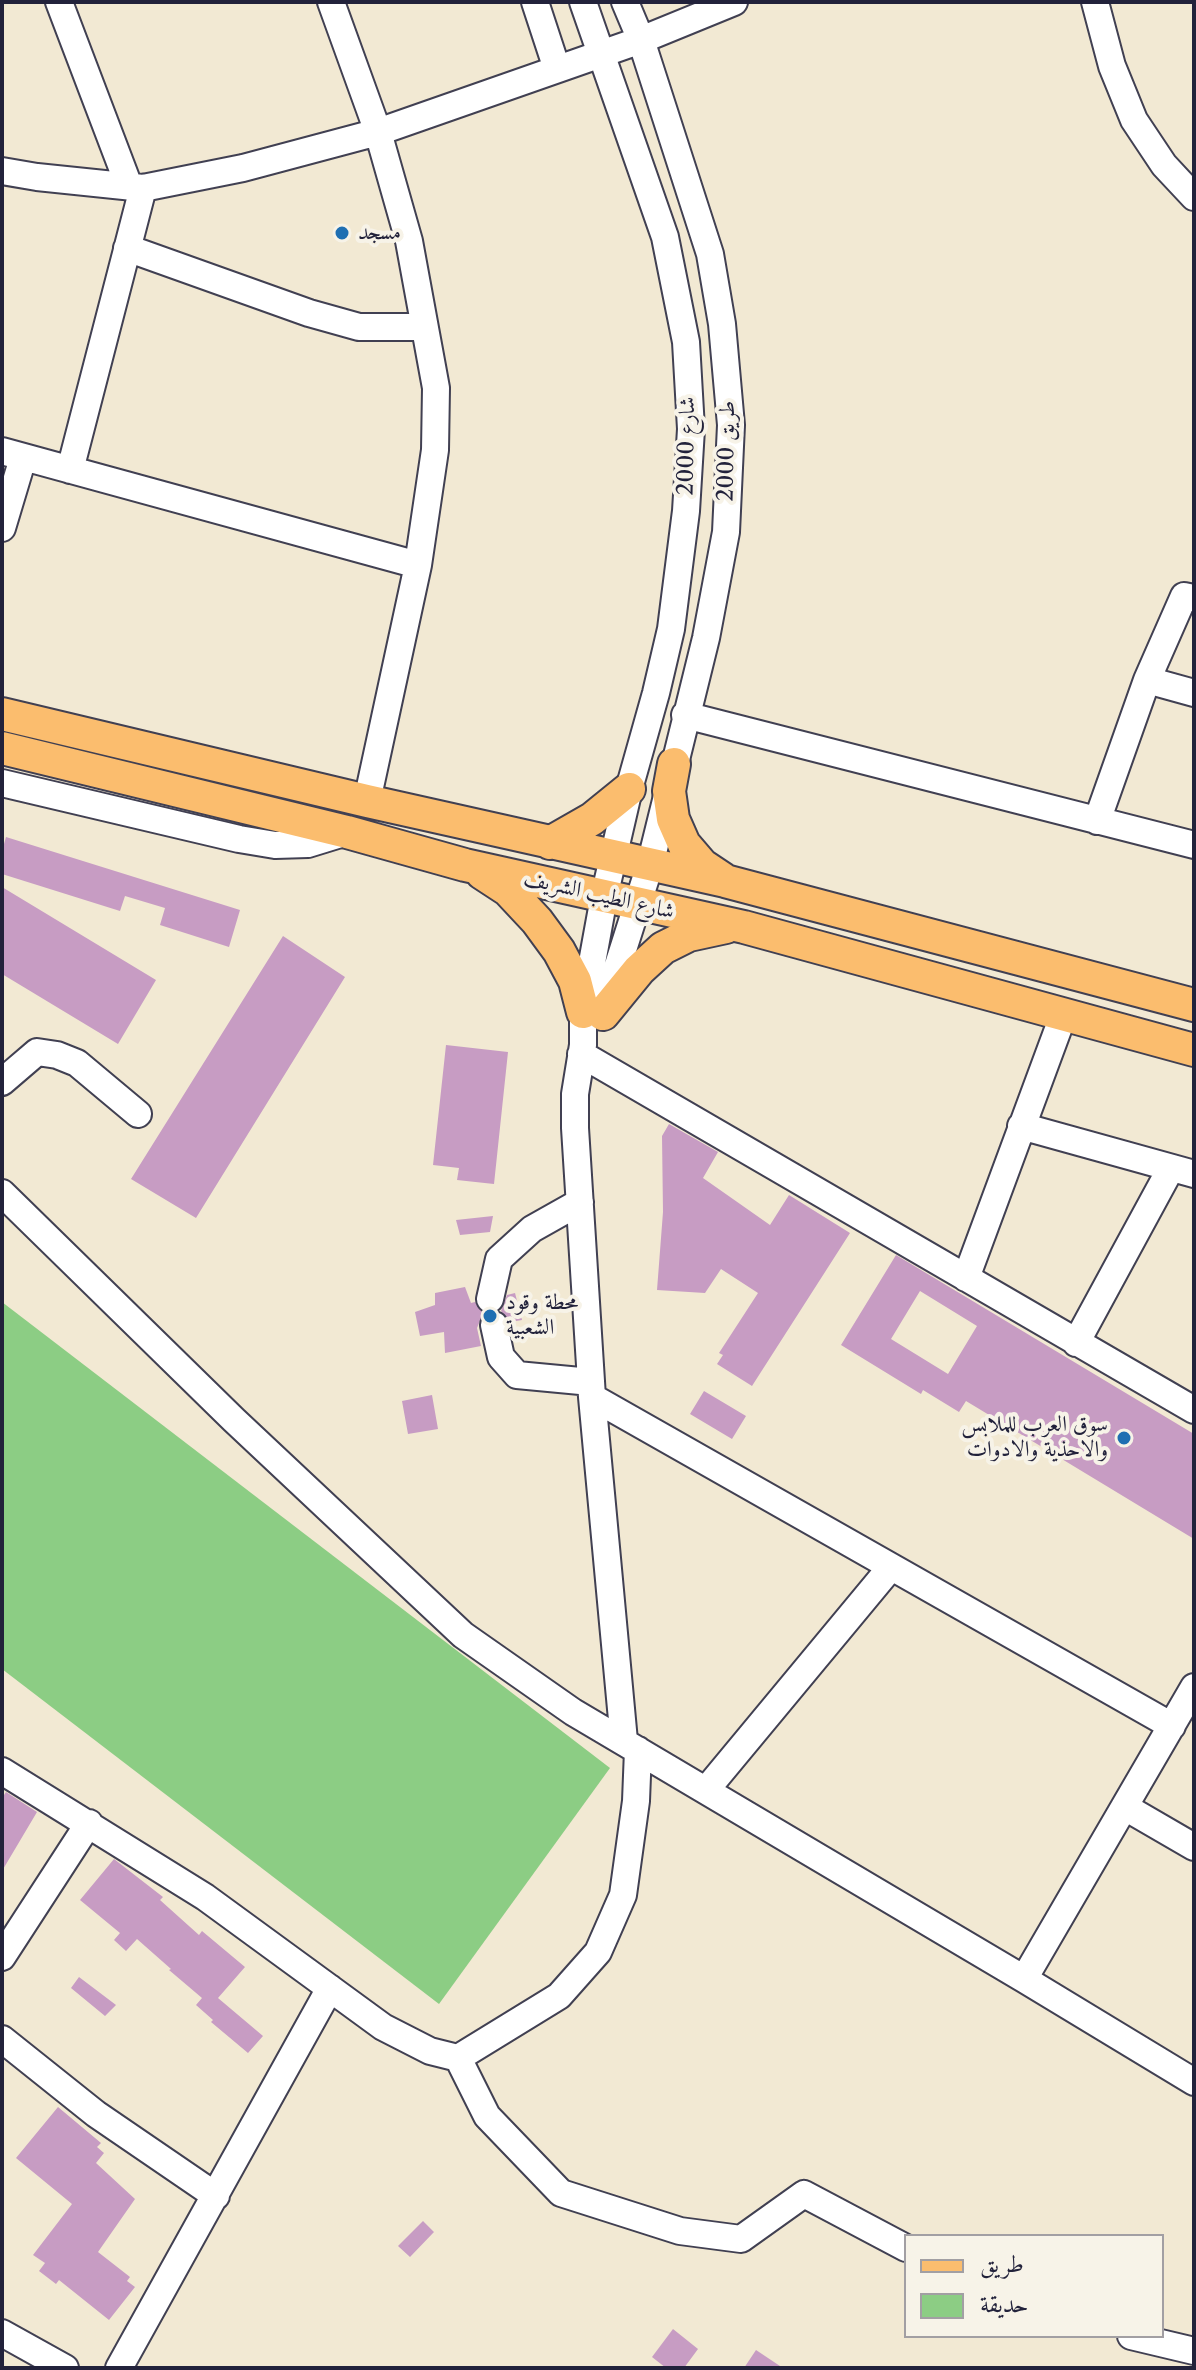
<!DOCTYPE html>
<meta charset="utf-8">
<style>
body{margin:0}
#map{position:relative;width:1196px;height:2370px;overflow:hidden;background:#f2e9d3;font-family:"Libre Caslon Text",Amiri,serif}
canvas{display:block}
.frame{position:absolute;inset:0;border:4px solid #22223b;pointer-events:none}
.legend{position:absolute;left:904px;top:2234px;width:260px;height:104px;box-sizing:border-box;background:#f7f3e8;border:2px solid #a29fa3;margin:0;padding:10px 14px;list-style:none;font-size:24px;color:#22223b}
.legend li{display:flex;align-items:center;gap:16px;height:40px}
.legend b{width:40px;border:2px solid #a29fa3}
</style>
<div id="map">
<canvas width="1196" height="2370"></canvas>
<div class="frame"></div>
<ul class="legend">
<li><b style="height:10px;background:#fbbd6e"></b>طريق</li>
<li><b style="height:22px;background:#8ccd84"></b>حديقة</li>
</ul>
</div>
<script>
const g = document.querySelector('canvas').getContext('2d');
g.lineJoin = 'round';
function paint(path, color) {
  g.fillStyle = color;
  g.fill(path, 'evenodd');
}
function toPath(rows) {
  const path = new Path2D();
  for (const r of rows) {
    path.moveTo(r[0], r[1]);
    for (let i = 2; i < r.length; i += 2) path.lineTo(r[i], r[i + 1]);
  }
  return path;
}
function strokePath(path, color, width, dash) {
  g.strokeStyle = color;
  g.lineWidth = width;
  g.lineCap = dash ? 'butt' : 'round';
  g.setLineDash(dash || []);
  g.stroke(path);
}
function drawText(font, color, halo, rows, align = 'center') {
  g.font = font + ' "Libre Caslon Text",Amiri,serif';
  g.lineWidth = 8;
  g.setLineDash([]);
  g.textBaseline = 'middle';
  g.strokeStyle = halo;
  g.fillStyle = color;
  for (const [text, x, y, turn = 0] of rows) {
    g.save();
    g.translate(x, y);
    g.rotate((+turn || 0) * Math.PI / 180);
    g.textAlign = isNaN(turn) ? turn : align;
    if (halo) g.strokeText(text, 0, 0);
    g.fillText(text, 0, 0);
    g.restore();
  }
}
paint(toPath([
 [2,1302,610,1768,439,2004,2,1669]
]), '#8ccd84');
paint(toPath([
 [6,837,240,910,229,947,160,925,165,908,125,896,120,911,2,874,2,851],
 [2,887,156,980,118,1044,2,974],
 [283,936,345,977,196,1218,131,1179],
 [446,1045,508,1052,494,1184,457,1180,459,1168,433,1165],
 [669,1124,718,1152,703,1178,770,1225,789,1195,850,1233,752,1386,717,1364,723,1355,719,1353,758,1293,721,1269,705,1293,657,1290,663,1212,662,1136],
 [493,1216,490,1232,460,1235,456,1220],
 [896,1255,1194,1434,1194,1539,966,1401,959,1412,923,1390,921,1394,841,1345],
 [920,1291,977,1326,948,1374,891,1339],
 [465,1287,471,1303,475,1302,483,1313,477,1328,481,1346,445,1353,444,1332,420,1336,415,1312,435,1305,435,1293],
 [515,1293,522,1320,510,1322,501,1311,507,1295],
 [704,1391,746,1416,732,1439,690,1414],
 [432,1395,438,1429,408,1434,402,1401],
 [6,1792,37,1812,2,1871,2,1798],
 [114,1859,163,1897,160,1900,199,1935,202,1931,245,1967,218,1998,263,2036,248,2053,211,2022,213,2020,196,2005,202,1998,169,1970,171,1969,137,1939,126,1951,114,1940,120,1933,80,1900],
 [79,1977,116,2005,105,2016,71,1988],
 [58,2107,101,2143,97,2147,104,2153,96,2163,135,2199,98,2252,130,2277,127,2281,135,2287,109,2320,59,2280,56,2284,39,2271,45,2263,33,2255,72,2204,16,2158],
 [423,2221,434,2232,410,2257,398,2246],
 [673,2329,698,2349,684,2368,666,2368,652,2357],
 [756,2350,783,2368,744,2368]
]), '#c79cc3');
const minor = toPath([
 [59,2,129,186],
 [331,2,378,132,409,241,436,388,435,450,418,565,367,801],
 [535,2,557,69],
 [583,2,665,237,686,342,691,429,686,511,671,629,656,693,629,789,604,897,583,1012,583,1045,575,1094,575,1128,592,1397,624,1741],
 [1095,2,1112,66,1134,120,1164,165,1194,197],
 [2,171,37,177,143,188,243,168,378,132,641,40,734,2],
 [127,248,309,313,359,327,423,327],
 [2,451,418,565],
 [70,470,143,188],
 [2,528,23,458],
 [1147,680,1184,596,1194,598],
 [685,715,1194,845],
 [2,783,239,839,275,845,308,844,347,832],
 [1097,821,1147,680,1194,693],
 [606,1003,650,865,706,638,726,532,731,425,722,324,710,254,641,40,625,2],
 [581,1054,1194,1410],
 [2,1082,37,1052,57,1055,77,1063,138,1114],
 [1021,1126,1194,1174],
 [2,1193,234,1420,463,1635,573,1712,1024,1979,1194,2082],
 [966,1278,1063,1016],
 [490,1299,499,1259,532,1229,580,1202],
 [494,1325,501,1357,517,1375,591,1382],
 [1076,1343,1171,1168],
 [592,1397,1172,1726],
 [2,1771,205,1897,383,2027,430,2051,458,2058,559,1996,598,1952,623,1895,636,1801,638,1750],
 [706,1790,891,1567],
 [1125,1807,1194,1847],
 [2,1957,89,1823],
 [1024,1979,1194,1687],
 [2,2039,96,2114,216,2196],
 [458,2058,487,2116,561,2193,680,2231,741,2239,804,2194,906,2248],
 [2,2333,65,2368],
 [1131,2336,1194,2351],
 [119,2368,330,1988]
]);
const major = toPath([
 [2,714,367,801,725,881,1194,1005],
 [2,748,347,832,465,865,744,927,1194,1050],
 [674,764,669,791,673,819,684,844,702,865,723,879],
 [550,843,592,819,629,789],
 [482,873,508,890,537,921,559,951,575,981,583,1012],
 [603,1014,639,970,663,948,689,935,726,927]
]);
strokePath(minor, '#414052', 30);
strokePath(major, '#414052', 36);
strokePath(minor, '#fff', 26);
strokePath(major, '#fbbd6e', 32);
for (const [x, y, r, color] of [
 [342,233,8,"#1f6fb2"],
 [490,1316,8,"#1f6fb2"],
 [1124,1438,8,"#1f6fb2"]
]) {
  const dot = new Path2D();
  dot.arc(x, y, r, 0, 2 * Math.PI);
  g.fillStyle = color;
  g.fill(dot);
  strokePath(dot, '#f7f3e8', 3);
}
drawText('22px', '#22223b', '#f7f3e8', [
 ["مسجد",358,233],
 ["محطة وقود",506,1303],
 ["الشعبية",506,1328],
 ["سوق العرب للملابس",1108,1425,"right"],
 ["والاحذية والادوات",1108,1450,"right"]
], 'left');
drawText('22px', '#22223b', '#f7f3e8', [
 ["شارع 2000",687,446,-89],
 ["طريق 2000",727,451,-89],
 ["شارع الطيب الشريف",599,895,13]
]);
</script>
